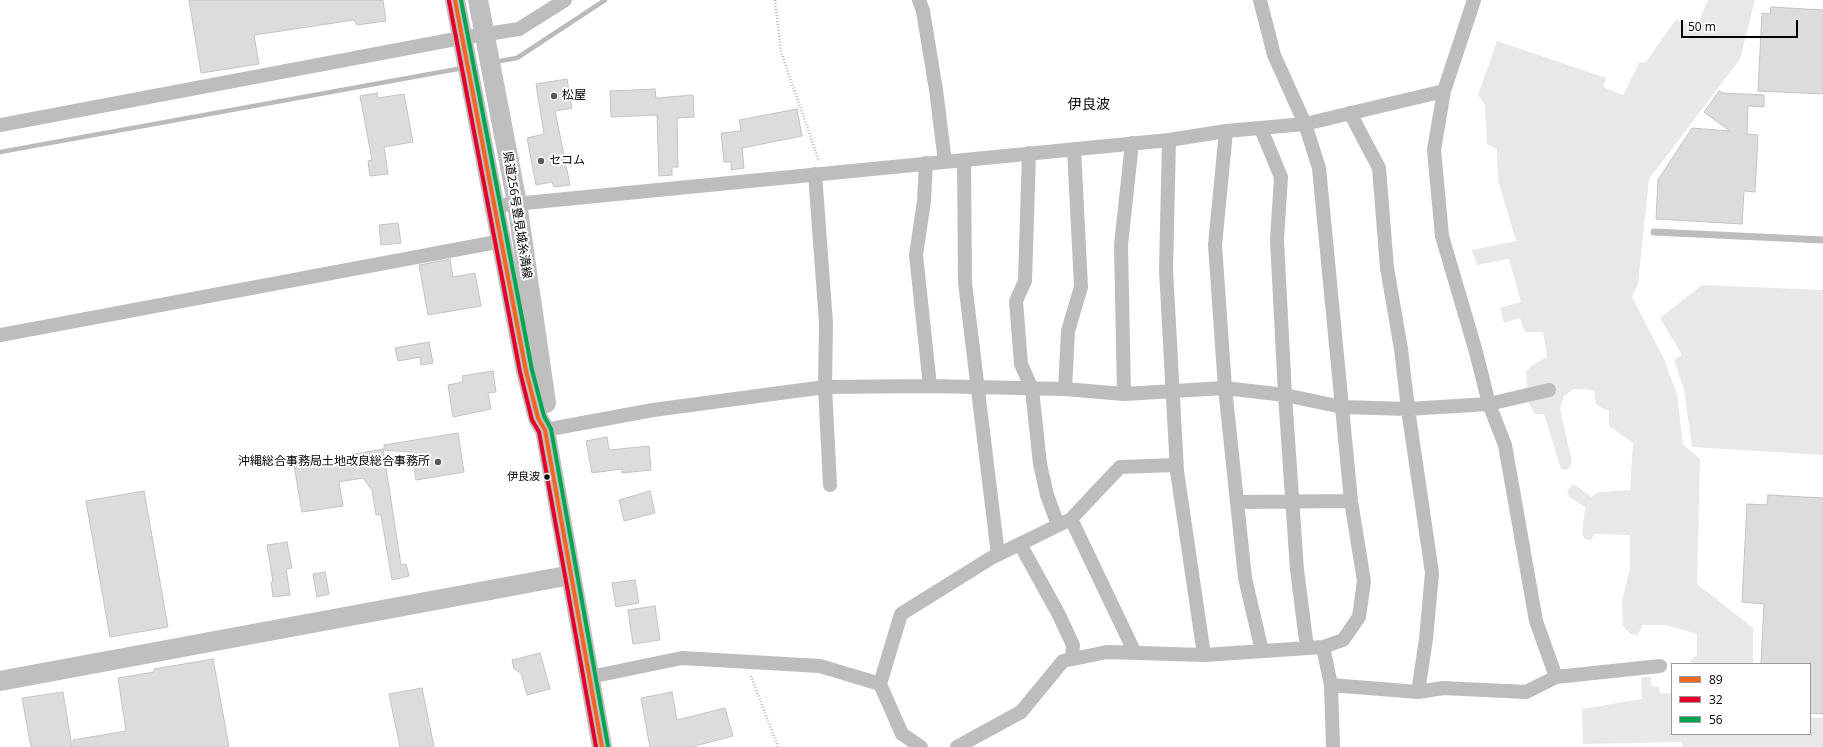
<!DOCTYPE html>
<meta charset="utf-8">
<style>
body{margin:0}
#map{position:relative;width:1823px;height:747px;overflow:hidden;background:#fff;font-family:"Open Sans",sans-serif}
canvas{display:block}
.legend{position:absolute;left:1671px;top:663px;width:140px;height:72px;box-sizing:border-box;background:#fff;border:1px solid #999;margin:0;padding:5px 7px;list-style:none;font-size:12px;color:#000}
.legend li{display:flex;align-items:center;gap:8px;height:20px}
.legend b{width:20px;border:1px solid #999}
.scale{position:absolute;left:1681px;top:20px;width:117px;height:18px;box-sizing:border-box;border:2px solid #000;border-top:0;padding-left:5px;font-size:12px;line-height:14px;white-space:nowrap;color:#000;-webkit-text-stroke:3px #fff;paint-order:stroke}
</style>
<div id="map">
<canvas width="1823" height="747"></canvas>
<ul class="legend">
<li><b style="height:5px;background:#f26522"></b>89</li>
<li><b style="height:5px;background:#e4002b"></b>32</li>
<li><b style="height:5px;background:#00a651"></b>56</li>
</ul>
<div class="scale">50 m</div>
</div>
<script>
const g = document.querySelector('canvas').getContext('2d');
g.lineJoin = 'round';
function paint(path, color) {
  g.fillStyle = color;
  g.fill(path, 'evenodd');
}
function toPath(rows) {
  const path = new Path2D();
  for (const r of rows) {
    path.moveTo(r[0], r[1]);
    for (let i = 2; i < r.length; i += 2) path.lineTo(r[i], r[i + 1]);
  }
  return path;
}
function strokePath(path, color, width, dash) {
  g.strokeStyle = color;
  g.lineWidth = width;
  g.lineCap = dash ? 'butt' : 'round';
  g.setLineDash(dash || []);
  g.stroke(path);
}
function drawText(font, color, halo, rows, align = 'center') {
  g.font = font + ' "Open Sans","Noto Sans JP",sans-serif';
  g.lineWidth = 4;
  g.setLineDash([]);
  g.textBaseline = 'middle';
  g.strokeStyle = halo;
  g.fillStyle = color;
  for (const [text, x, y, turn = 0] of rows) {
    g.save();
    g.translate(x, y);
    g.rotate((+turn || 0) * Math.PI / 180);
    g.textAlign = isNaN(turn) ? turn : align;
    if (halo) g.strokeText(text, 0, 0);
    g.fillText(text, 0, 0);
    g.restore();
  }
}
paint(toPath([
 [1708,0,1755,0,1740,59,1649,179,1638,284,1632,297,1664,359,1677,395,1683,444,1700,459,1697,584,1753,628,1753,664,1692,664,1691,660,1697,655,1697,634,1666,625,1643,625,1637,636,1629,633,1623,626,1622,601,1630,568,1630,535,1595,534,1591,540,1585,539,1582,534,1585,507,1569,497,1567,490,1574,484,1591,497,1598,492,1630,490,1633,443,1609,426,1609,411,1600,407,1596,403,1594,391,1586,389,1573,389,1564,396,1560,409,1571,458,1571,465,1567,470,1561,469,1544,414,1535,414,1529,403,1526,372,1531,366,1547,357,1543,332,1525,332,1520,318,1504,323,1500,308,1521,302,1509,259,1477,265,1472,250,1516,241,1498,180,1497,149,1487,144,1485,105,1478,95,1497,41,1606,78,1603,87,1623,95,1639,63,1646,62,1676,19,1696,28],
 [1702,285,1823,290,1823,455,1692,447,1684,390,1674,360,1682,355,1660,318],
 [1641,677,1651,677,1651,686,1659,687,1660,693,1672,694,1672,734,1810,734,1810,717,1823,718,1823,747,1682,747,1682,742,1583,744,1582,709,1642,699]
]), '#e8e8e8');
strokePath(toPath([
 [494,62,517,58,605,0],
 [0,152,463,68]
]), '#bababa', 4.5);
const building = toPath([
 [189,0,383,0,386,21,357,25,354,20,254,35,259,64,201,73,189,0],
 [1771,7,1823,10,1823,94,1758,91,1762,13,1770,14,1771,7],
 [567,79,572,108,555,111,570,185,554,187,552,182,536,185,527,138,544,134,536,84,567,79],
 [655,89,656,98,693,95,694,117,677,118,678,167,672,167,672,175,659,176,657,115,611,117,610,91,655,89],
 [1719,91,1723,93,1764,95,1764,107,1748,106,1747,134,1758,135,1755,192,1744,191,1742,224,1656,219,1658,180,1692,128,1730,131,1704,112,1719,91],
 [377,93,378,98,404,94,413,142,384,147,388,174,370,176,368,161,372,160,360,96,377,93],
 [797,109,802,136,742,148,744,168,731,170,731,162,724,162,721,133,741,131,739,120,797,109],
 [398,223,401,243,381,245,379,225,398,223],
 [450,259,453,277,475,273,481,306,428,315,419,265,450,259],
 [429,342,433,363,421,365,420,357,398,361,395,348,429,342],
 [493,371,496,392,488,393,491,409,453,417,448,385,463,382,462,376,493,371],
 [458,433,464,472,416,480,411,452,384,450,384,445,458,433],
 [607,437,609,450,649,446,651,470,622,473,622,469,592,473,586,441,607,437],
 [383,449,401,565,406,564,409,576,392,580,381,515,376,515,372,490,363,478,339,482,343,506,302,512,294,465,383,449],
 [144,491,168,627,110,637,86,501,144,491],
 [650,491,655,513,624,521,619,500,650,491],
 [1768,495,1823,498,1823,714,1810,713,1810,664,1761,664,1764,604,1742,602,1747,504,1767,505,1768,495],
 [287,542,292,568,286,569,290,595,273,597,271,582,273,582,267,545,287,542],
 [325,572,329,594,317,597,313,574,325,572],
 [635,580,639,603,616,607,612,583,635,580],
 [655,606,660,640,633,644,628,610,655,606],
 [540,653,550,689,527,695,521,673,514,669,512,660,540,653],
 [213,659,229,747,73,747,73,740,126,731,118,678,154,672,154,669,213,659],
 [422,688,434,747,400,747,389,694,422,688],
 [63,692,72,747,31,747,22,698,63,692],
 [672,692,677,720,725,708,733,736,691,747,650,747,641,698,672,692]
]);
paint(building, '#dcdcdc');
strokePath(building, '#c4c4c4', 1);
strokePath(toPath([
 [775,0,781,52,819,161],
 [751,676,778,747]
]), '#b8b8b8', 2.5, [1, 2]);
strokePath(toPath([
 [1654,232,1823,240]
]), '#bdbdbd', 7);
strokePath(toPath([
 [919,0,923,11,936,90,945,162],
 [1260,0,1274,55,1305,124,1319,168,1351,501,1364,581,1359,617,1343,640,1323,647],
 [1350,113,1379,168,1387,268,1401,349,1408,409,1432,573,1426,639,1418,692],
 [0,125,461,38,519,29,565,0],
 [1261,129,1281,177,1277,240,1285,395,1297,570,1307,648],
 [1226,131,1215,245,1225,388,1245,578,1262,651],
 [1169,140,1166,270,1177,471,1204,655],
 [1029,153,1025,281,1016,301,1021,364,1032,389,1040,464,1047,495,1058,525],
 [964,160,965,283,998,555],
 [926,163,924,201,916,255,930,386],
 [815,174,826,323,825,387,830,485],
 [494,206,1169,140,1226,131,1305,124,1444,91],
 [0,335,502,241],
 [1065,389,1068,331,1081,287,1074,149],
 [1124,394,1121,245,1132,143],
 [545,430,653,410,825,387,930,386,1065,389,1124,394,1225,388,1285,395,1342,407,1408,409,1489,404,1549,390],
 [1237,502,1351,501],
 [1020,544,1058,613,1073,645,1072,659],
 [1135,653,1071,519,1120,467,1176,465],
 [590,677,682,658,820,666,880,684,902,734,921,747],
 [1556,677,1660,666],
 [880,684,901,614,991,558,1067,521],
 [1331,685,1418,692,1443,688,1526,692,1556,677,1536,621,1505,445,1489,404,1476,352,1442,236,1434,150,1444,91,1474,0],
 [957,747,1021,712,1063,661,1107,652,1204,655,1323,647,1331,685,1333,747]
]), '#bdbdbd', 14);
strokePath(toPath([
 [455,0,526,371,538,418,545,430,602,747],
 [478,0,517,203,546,403],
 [0,681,571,575]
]), '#bfbfbf', 20);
strokePath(toPath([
 [455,0,526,371,538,418,545,430,602,747]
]), '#f26522', 4);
strokePath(toPath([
 [449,1,520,372,532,420,539,432,596,747]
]), '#e4002b', 4);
strokePath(toPath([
 [461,0,532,370,544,416,551,429,608,746]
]), '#00a651', 4);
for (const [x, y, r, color] of [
 [554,96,4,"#595959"],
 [541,161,4,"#595959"],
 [438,462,4,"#595959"],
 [547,477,3.5,"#000"]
]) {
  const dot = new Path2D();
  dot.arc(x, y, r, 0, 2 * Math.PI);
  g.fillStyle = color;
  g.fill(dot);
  strokePath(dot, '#fff', 1.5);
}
drawText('11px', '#000', '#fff', [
 ["伊良波",540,477]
], 'right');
drawText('12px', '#000', '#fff', [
 ["松屋",562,96],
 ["セコム",549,161],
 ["沖縄総合事務局土地改良総合事務所",430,462,"right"]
], 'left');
drawText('12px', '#000', '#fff', [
 ["県道256号豊見城糸満線",517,215,81]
]);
drawText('14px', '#000', '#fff', [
 ["伊良波",1089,105]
]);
</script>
